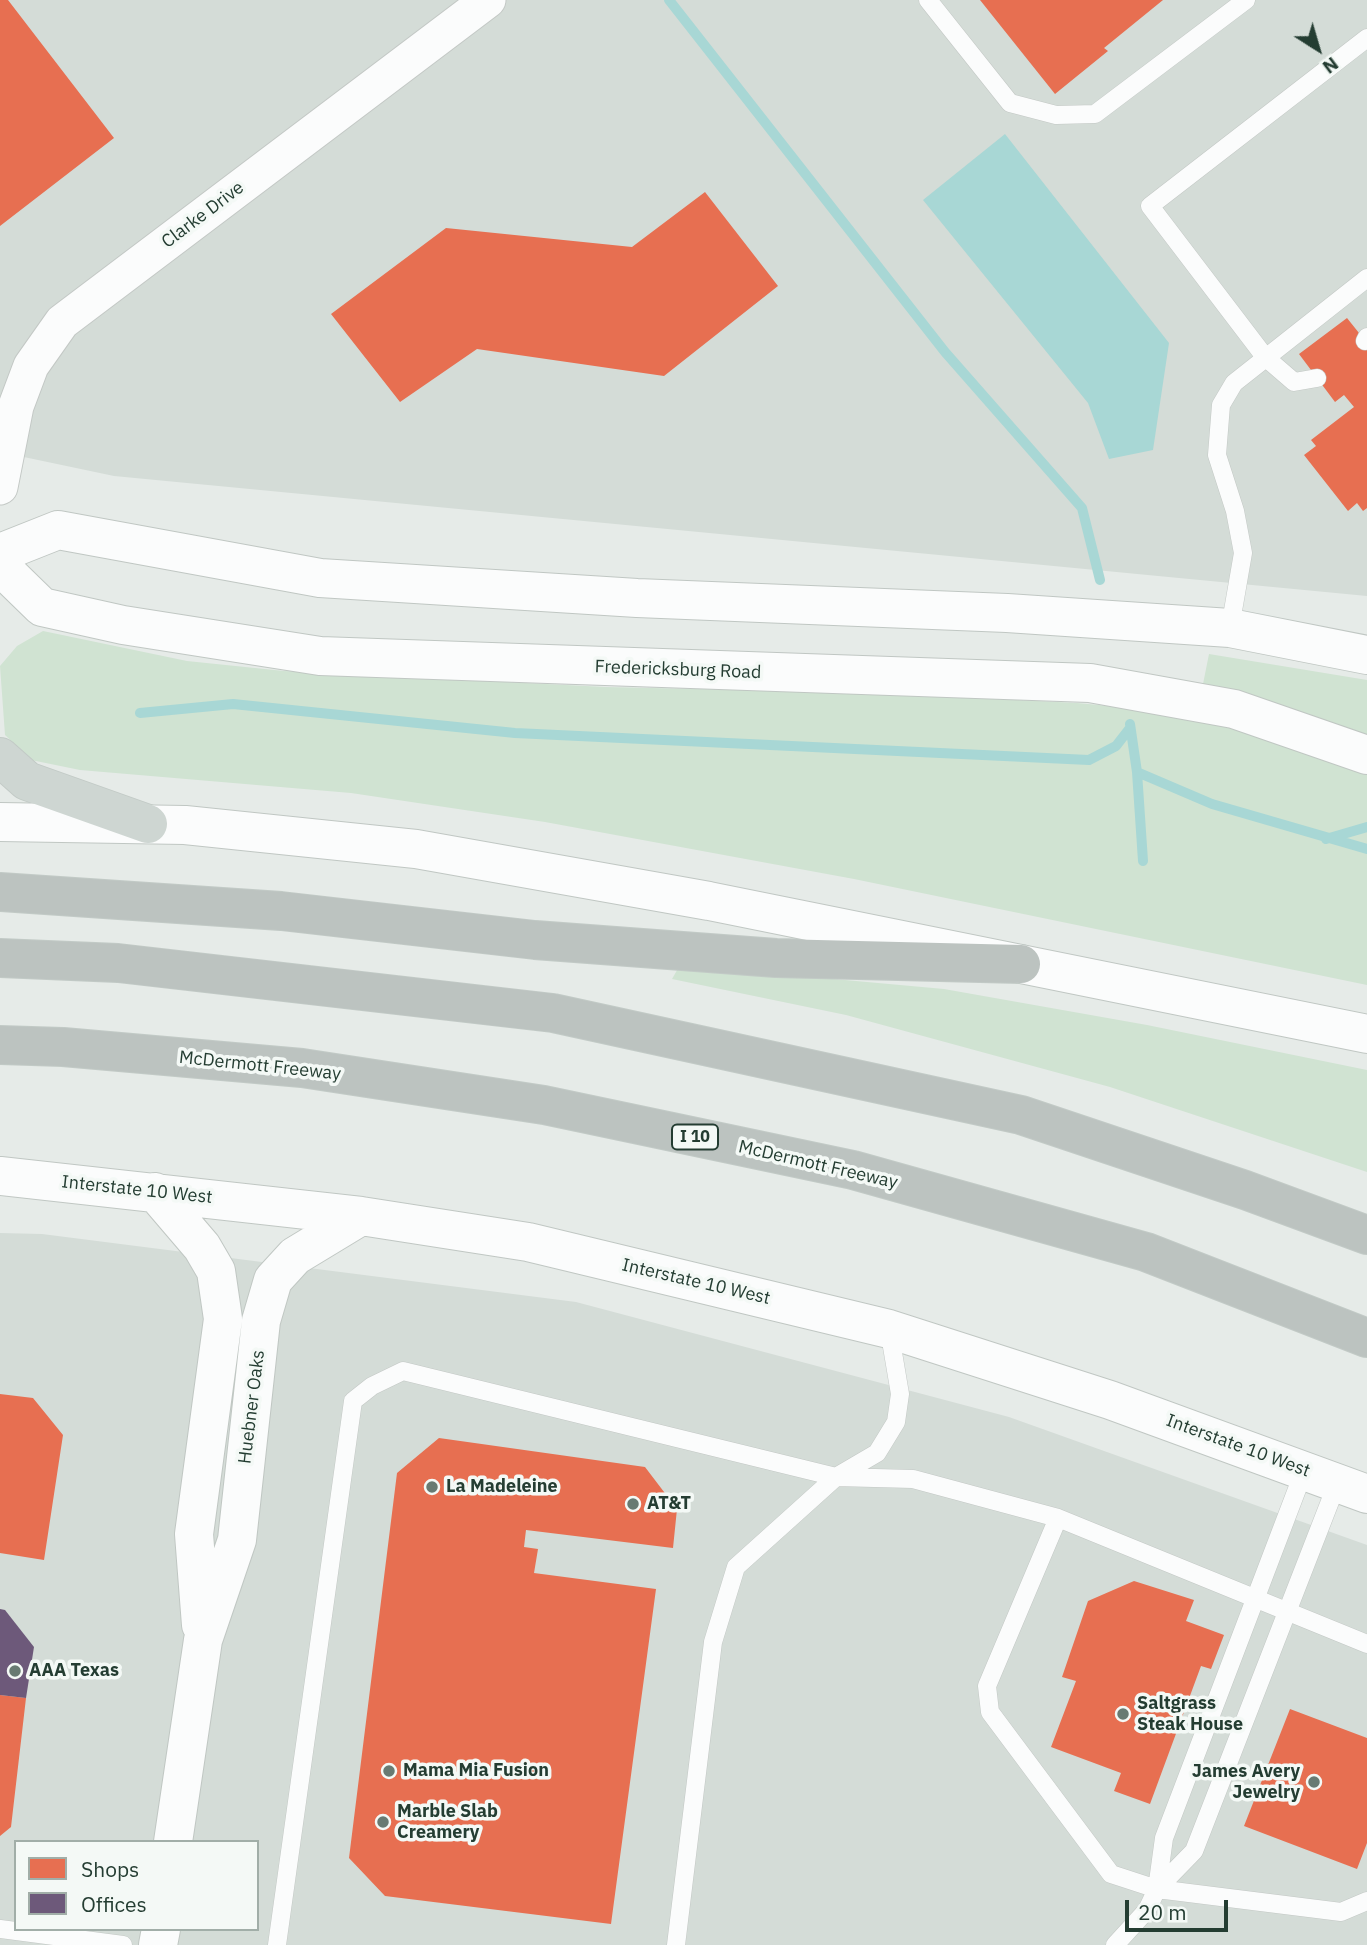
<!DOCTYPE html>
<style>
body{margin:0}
#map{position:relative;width:1367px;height:1945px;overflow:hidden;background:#e6ebe8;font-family:"IBM Plex Sans",sans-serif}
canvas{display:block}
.legend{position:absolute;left:14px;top:1840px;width:245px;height:91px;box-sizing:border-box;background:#f4f9f6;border:2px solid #a1aea8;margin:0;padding:9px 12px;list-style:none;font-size:21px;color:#243d32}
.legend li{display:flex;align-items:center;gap:14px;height:35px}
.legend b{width:35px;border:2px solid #a1aea8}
.north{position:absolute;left:1283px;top:14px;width:70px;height:70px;-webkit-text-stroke:5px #f4f9f6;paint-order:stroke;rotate:143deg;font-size:19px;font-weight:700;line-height:28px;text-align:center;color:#243d32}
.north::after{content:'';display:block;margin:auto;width:24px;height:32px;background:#243d32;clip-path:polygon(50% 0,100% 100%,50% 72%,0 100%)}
.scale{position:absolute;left:1125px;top:1900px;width:103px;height:32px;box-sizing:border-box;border:4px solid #243d32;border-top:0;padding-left:9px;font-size:21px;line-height:24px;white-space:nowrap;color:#243d32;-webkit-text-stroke:5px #f4f9f6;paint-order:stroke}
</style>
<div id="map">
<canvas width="1367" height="1945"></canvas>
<ul class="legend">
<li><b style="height:19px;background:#e76f51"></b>Shops</li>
<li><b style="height:19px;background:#6d597a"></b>Offices</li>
</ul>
<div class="north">N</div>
<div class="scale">20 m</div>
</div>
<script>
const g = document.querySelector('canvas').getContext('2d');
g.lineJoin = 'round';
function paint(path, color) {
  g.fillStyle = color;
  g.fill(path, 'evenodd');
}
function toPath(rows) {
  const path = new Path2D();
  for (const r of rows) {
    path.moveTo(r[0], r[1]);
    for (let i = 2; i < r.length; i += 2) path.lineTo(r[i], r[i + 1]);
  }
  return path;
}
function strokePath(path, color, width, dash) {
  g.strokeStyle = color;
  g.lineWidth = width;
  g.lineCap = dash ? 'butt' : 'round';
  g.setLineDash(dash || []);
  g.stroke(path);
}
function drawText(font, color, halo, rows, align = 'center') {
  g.font = font + ' "IBM Plex Sans",sans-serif';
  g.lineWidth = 7;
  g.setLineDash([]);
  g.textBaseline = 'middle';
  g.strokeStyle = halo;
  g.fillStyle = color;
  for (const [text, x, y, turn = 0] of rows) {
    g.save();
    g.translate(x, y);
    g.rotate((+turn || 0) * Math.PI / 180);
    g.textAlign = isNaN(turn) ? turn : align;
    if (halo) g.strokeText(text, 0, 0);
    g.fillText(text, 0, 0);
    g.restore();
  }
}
paint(toPath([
 [0,0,1367,0,1367,596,114,476,0,452],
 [0,1233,42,1234,576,1302,1009,1417,1367,1545,1367,1945,0,1945],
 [16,1842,257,1842,257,1929,16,1929]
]), '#d4dcd7');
paint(toPath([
 [43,631,187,661,284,671,606,687,879,693,1077,703,1197,714,1209,654,1367,680,1367,985,854,879,545,822,351,793,80,770,31,760,5,735,0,666,17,646],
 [680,965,944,989,1147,1025,1367,1070,1367,1172,1110,1087,846,1015,672,979]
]), '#d0e3d2');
paint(toPath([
 [1005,134,1169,343,1153,450,1109,459,1088,403,923,200]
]), '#a8d7d5');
paint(toPath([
 [0,0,8,0,114,138,0,226],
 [980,0,1163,0,1104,48,1108,51,1055,94],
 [705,192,778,286,664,376,477,349,400,402,331,314,446,228,632,247],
 [1347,318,1367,343,1367,508,1363,511,1357,503,1348,511,1304,455,1316,446,1311,440,1354,407,1344,395,1335,402,1299,354],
 [0,1394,33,1398,63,1435,44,1560,0,1553],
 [439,1438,645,1467,677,1509,673,1548,526,1530,524,1547,538,1549,534,1573,656,1589,611,1924,385,1896,349,1858,397,1473],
 [1134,1581,1194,1600,1186,1621,1224,1635,1211,1669,1201,1666,1150,1804,1114,1791,1121,1773,1051,1747,1076,1681,1062,1677,1088,1601],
 [0,1695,26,1698,11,1827,0,1836],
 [1290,1709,1367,1738,1367,1843,1357,1869,1244,1826]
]), '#e76f51');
paint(toPath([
 [0,1609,5,1610,34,1647,26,1698,0,1695]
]), '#6d597a');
strokePath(toPath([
 [669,0,945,352,1082,508,1100,580],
 [140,713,233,704,515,733,1089,760,1116,746,1130,728],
 [1130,724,1137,772,1143,861],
 [1137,772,1212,804,1367,849],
 [1326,839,1367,827]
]), '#a8d7d5', 10);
const lane = toPath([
 [928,0,1010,103,1056,115,1095,114,1246,0],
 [1365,341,1367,337],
 [1317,378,1294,382,1265,357,1150,206,1367,38],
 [1230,628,1243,553,1235,511,1217,455,1221,405,1234,383,1367,278],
 [1058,1518,987,1686,990,1712,1111,1874,1157,1889,1341,1912,1367,1901],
 [1157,1889,1194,1851,1338,1481],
 [0,1929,123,1945],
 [277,1945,353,1401,372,1386,403,1371,836,1477,913,1479,1058,1518,1367,1644],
 [676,1945,713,1642,736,1567,836,1477,877,1453,896,1422,900,1394,889,1329],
 [1115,1945,1147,1910,1157,1889,1164,1838,1304,1471]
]);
const street = toPath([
 [0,487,16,406,31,366,62,322,488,0]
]);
const secondary = toPath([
 [0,553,58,530,320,578,637,598,1007,613,1230,628,1367,655],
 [0,566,42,607,123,625,320,656,1090,683,1234,709,1367,755],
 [0,822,185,825,416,849,709,901,1367,1034],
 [0,1176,361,1216,528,1242,889,1329,1110,1400,1367,1494],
 [155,1192,202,1247,216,1271,223,1319,194,1534,201,1625],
 [173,1842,203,1640,237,1540,261,1321,273,1280,295,1256,361,1216],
 [158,1945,161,1929]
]);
const primary = toPath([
 [0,757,27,781,148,824]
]);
const highway = toPath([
 [0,892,281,911,535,940,776,958,1021,964],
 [0,958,118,963,553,1013,1021,1115,1245,1190,1367,1235],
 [0,1045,63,1047,302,1068,544,1105,853,1170,1146,1252,1367,1338]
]);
strokePath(lane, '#c3c8c5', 19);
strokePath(street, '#c3c8c5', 37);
strokePath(secondary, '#c0c7c3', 40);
strokePath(primary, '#c2cac6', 40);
strokePath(highway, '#c2cac6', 40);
strokePath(lane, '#fbfcfc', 18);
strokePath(street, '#fbfcfc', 35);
strokePath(secondary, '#fbfcfc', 38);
strokePath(primary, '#ced6d2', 38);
strokePath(highway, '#bcc3c0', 38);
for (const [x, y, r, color] of [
 [432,1487,7,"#687a72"],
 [633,1504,7,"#687a72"],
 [15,1671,7,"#687a72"],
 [1123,1714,7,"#687a72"],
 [389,1771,7,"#687a72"],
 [1314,1782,7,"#687a72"],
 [383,1822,7,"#687a72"]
]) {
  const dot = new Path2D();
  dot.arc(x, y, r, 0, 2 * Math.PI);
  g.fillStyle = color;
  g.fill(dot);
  strokePath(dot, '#f4f9f6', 2.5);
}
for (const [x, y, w] of [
 [695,1137,46]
]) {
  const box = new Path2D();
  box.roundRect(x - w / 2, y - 12.5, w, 25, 5);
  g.fillStyle = '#f4f9f6';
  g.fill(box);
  strokePath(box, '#243d32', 2);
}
drawText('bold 16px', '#243d32', null, [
 ["I 10",695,1137]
]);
drawText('18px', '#243d32', '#f4f9f6', [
 ["Clarke Drive",203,215,-37],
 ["Fredericksburg Road",678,670,2],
 ["McDermott Freeway",260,1066,6],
 ["McDermott Freeway",818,1165,13],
 ["Interstate 10 West",137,1190,6],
 ["Interstate 10 West",696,1282,13],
 ["Huebner Oaks",252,1407,-83],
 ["Interstate 10 West",1238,1446,20]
]);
drawText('bold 18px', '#243d32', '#f4f9f6', [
 ["La Madeleine",446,1487],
 ["AT&T",647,1504],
 ["AAA Texas",29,1671],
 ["Saltgrass",1137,1704],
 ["Steak House",1137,1725],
 ["Mama Mia Fusion",403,1771],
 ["James Avery",1300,1772,"right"],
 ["Jewelry",1300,1793,"right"],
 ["Marble Slab",397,1812],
 ["Creamery",397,1833]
], 'left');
</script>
